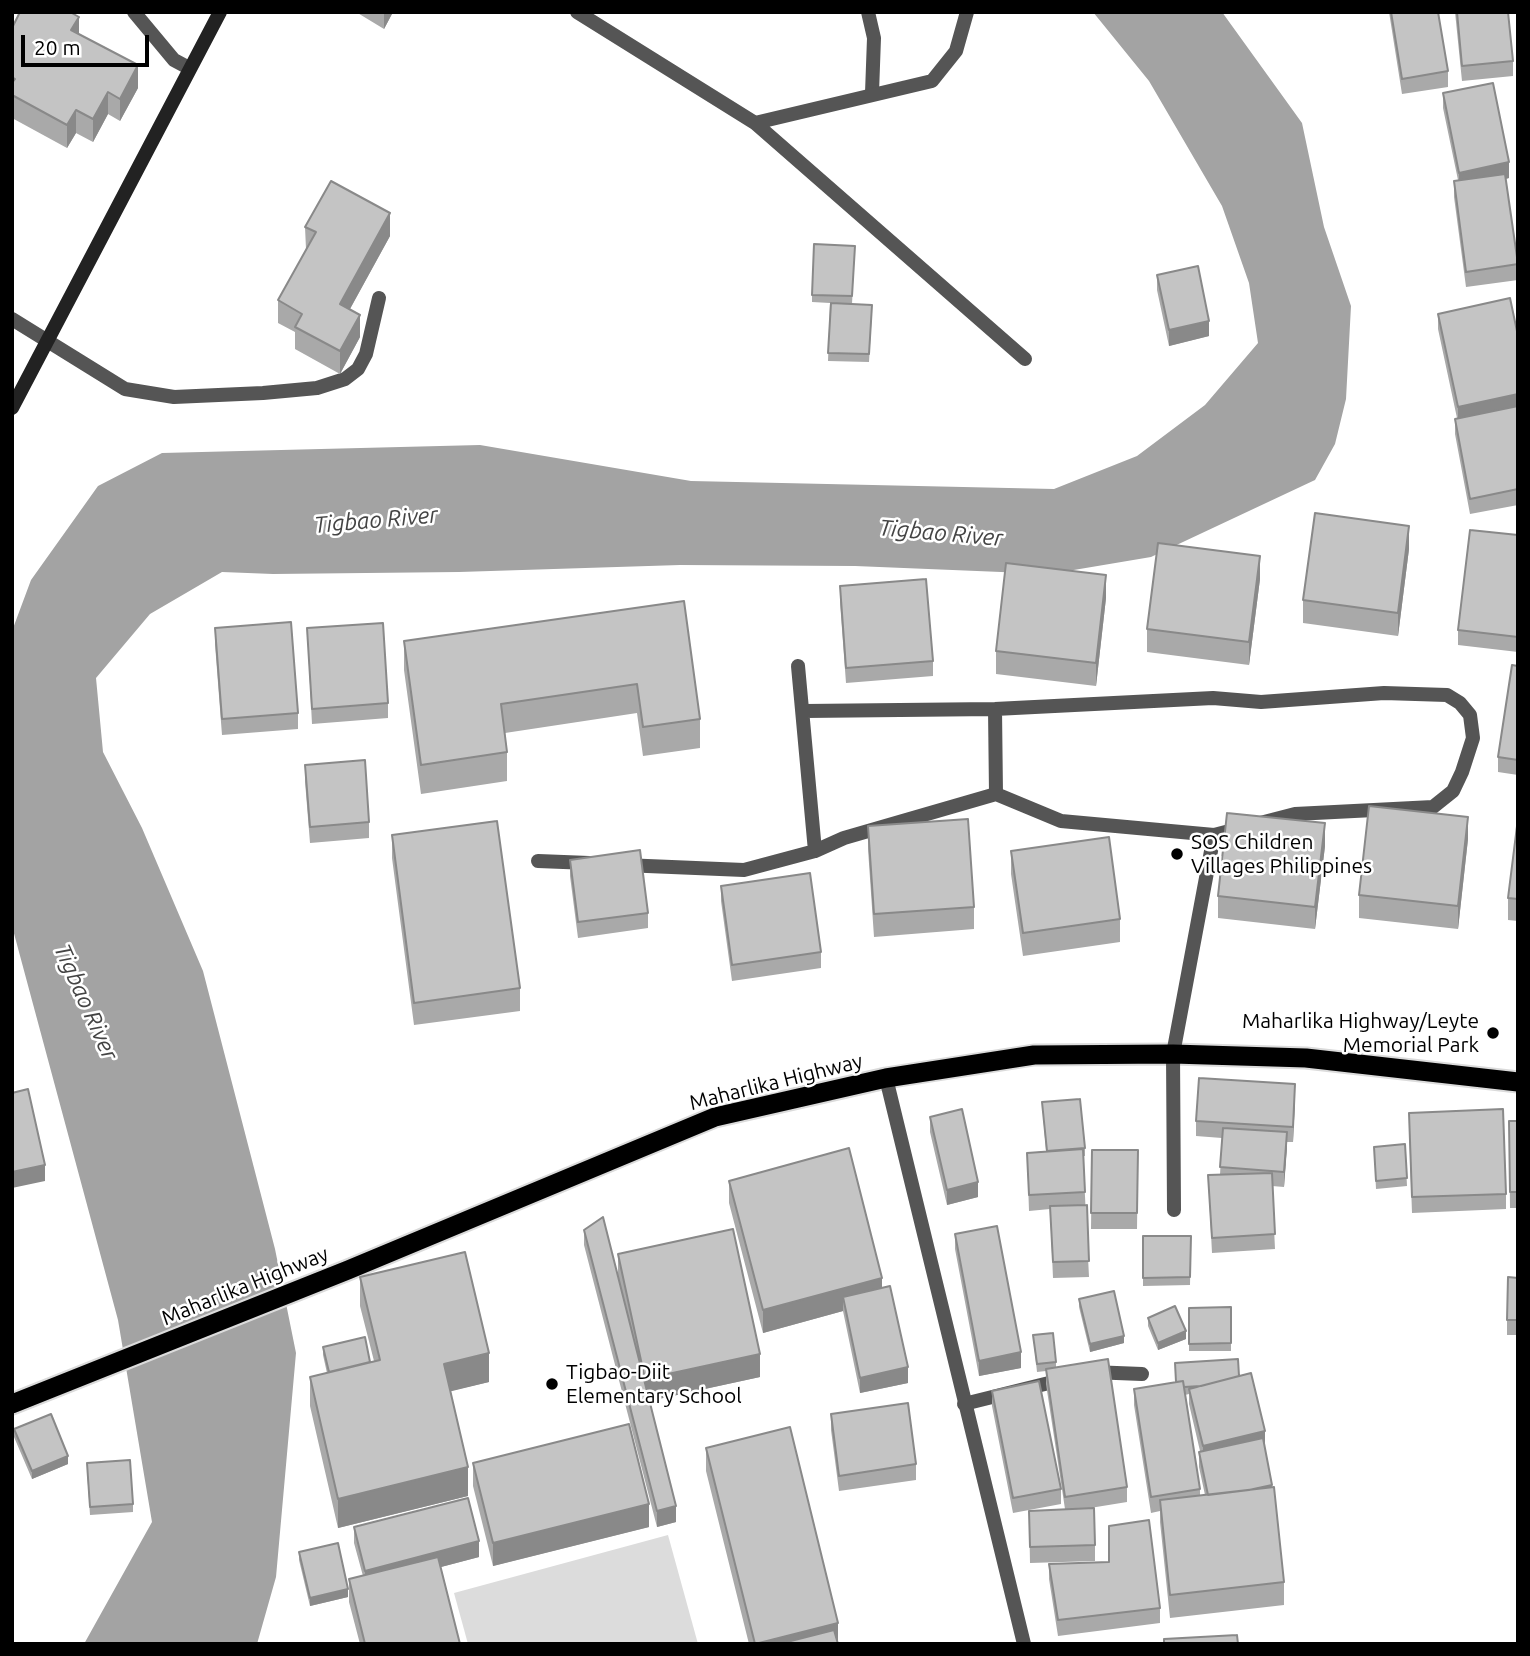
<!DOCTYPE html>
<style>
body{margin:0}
#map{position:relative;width:1530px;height:1656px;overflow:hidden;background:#fff;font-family:Ubuntu,sans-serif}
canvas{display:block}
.frame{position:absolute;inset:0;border:14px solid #000;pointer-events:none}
.scale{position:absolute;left:21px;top:35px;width:128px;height:32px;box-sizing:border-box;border:4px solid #000;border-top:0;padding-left:9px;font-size:21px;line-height:24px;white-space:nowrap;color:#000;-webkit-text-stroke:5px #fff;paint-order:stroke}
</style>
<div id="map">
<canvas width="1530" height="1656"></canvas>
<div class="frame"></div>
<div class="scale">20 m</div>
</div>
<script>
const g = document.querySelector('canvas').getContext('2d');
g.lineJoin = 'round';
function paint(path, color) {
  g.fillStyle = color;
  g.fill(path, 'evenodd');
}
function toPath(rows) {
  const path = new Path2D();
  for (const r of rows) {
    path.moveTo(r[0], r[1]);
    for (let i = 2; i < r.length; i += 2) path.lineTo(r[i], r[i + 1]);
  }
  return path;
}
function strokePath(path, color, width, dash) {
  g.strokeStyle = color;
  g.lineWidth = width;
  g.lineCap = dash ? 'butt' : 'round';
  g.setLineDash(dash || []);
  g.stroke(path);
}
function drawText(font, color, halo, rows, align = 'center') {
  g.font = font + ' Ubuntu,sans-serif';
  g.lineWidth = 5;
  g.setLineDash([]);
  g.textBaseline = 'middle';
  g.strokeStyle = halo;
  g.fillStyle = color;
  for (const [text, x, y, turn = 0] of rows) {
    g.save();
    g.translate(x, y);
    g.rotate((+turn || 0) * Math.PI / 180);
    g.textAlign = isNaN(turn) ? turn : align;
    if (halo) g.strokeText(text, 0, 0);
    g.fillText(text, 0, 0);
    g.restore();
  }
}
paint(toPath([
 [668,1535,698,1644,468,1644,454,1593]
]), '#dcdcdc');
paint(toPath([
 [1093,12,1222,12,1302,123,1324,227,1351,306,1346,399,1335,444,1315,480,1151,557,1050,574,855,566,680,565,459,572,273,574,222,572,150,614,96,678,103,752,142,828,203,971,275,1249,296,1353,276,1577,257,1644,84,1644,152,1522,118,1320,12,926,12,631,31,580,98,486,162,453,480,445,691,481,1054,489,1137,456,1205,405,1258,343,1249,283,1222,206,1149,81]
]), '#a3a3a3');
const trunk = toPath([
 [12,1404,348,1270,715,1117,886,1078,1034,1055,1173,1054,1306,1058,1518,1082]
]);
strokePath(trunk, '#dbdbdb', 23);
strokePath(toPath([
 [868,12,874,38,872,93],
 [798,666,815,851,844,838,996,794,1061,821,1214,835,1173,1054],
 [995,709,996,794],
 [805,711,995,709,1213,698,1261,702,1384,693,1447,695,1460,703,1470,715,1473,738,1462,772,1453,791,1433,807,1295,814,1214,835],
 [538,861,589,863],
 [623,865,744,870,815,851],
 [1091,1372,1142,1374],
 [964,1404,1061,1380]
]), '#555', 14);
strokePath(toPath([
 [134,12,174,60,189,68],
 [577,12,755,123,1025,359],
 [755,123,932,81,956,51,967,12],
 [12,319,125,389,174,397,263,393,317,388,345,379,358,369,366,354,379,298],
 [1173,1054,1174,1210],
 [886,1078,1024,1644]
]), '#555', 14);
strokePath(toPath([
 [12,408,220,12]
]), '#222', 14);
strokePath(trunk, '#000', 19);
paint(toPath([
 [356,12,393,12,384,29],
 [1389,12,1438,12,1448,71,1448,87,1402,94],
 [1455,12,1508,12,1513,61,1513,76,1462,81],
 [12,28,79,34,138,88,120,121,108,114,93,142,76,133,67,148,12,118],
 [1443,93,1509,178,1506,179,1518,264,1518,280,1466,287,1454,197,1454,181,1458,180,1443,108],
 [305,227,390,236,350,309,360,337,340,374,295,349,295,332,278,323,278,300,306,249],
 [855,246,852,304,872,313,869,362,828,361,830,303,812,302,812,295],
 [1157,275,1209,336,1169,346,1157,290],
 [1438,314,1518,336,1518,505,1470,514,1455,434,1455,419,1457,418,1438,329],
 [1518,535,1518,652,1458,645,1458,630],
 [1409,549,1398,636,1303,623,1303,600],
 [1260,579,1249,665,1147,652,1147,629],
 [840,586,933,661,933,676,846,683,840,602],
 [1106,598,1096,686,996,674,996,651],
 [684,601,700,719,700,748,643,756,637,713,505,733,507,752,507,781,421,794,404,670,404,641],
 [215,628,298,713,298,729,222,735,215,644],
 [307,628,388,703,388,718,312,724],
 [1518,666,1518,775,1498,772,1498,757],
 [305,765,369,822,369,838,310,843,305,781],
 [1518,818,1518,921,1508,920,1508,898],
 [868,826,974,907,974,929,874,937,868,849],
 [392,835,520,988,520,1011,414,1025,392,858],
 [1468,839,1458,929,1359,918,1359,895],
 [1325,846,1315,929,1218,918,1218,896],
 [1011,851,1120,919,1120,942,1023,956,1011,874],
 [570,860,648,913,648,928,578,938,570,876],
 [721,886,821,952,821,968,732,981,721,901],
 [1295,1100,1293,1142,1287,1142,1284,1187,1272,1186,1275,1249,1212,1253,1208,1175,1220,1175,1222,1138,1196,1136,1196,1121],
 [1042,1102,1085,1148,1085,1156,1083,1156,1089,1277,1053,1278,1050,1209,1029,1211,1027,1153,1046,1151],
 [930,1117,978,1197,947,1205,930,1132],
 [1509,1121,1518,1121,1518,1208,1510,1208],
 [1409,1129,1506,1194,1506,1209,1412,1213],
 [1405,1144,1407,1186,1376,1189,1374,1147],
 [1092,1150,1138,1150,1137,1229,1091,1229],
 [729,1181,882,1288,908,1383,860,1393,843,1311,763,1333,729,1203],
 [584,1230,618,1277,618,1254,760,1377,649,1401,676,1522,657,1527,584,1245],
 [955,1234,1021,1368,979,1376,955,1249],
 [1143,1236,1191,1236,1190,1285,1143,1286],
 [360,1277,489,1382,450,1391,468,1496,338,1528,310,1406,310,1377,327,1373,323,1355,323,1347,370,1362,374,1361,360,1306],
 [1518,1278,1518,1335,1507,1335,1507,1320],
 [1079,1299,1124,1343,1090,1352,1079,1307],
 [1231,1307,1231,1351,1189,1351,1189,1308],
 [1148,1318,1186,1339,1158,1350,1148,1326],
 [1033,1335,1056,1362,1056,1367,1127,1487,1127,1502,1090,1508,1095,1545,1095,1561,1030,1563,1029,1511,1065,1509,1046,1384,1046,1371,1037,1372],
 [1175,1363,1239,1376,1265,1447,1264,1447,1272,1487,1284,1582,1284,1605,1170,1618,1160,1522,1160,1511,1151,1513,1134,1405,1134,1389,1176,1382],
 [1189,1394,1189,1404,1200,1451,1199,1452,1199,1467,1205,1495,1200,1495,1200,1489,1185,1395],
 [992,1391,1061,1489,1061,1504,1013,1513,992,1406],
 [831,1414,916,1464,916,1480,839,1491,831,1430],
 [14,1429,68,1464,32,1479,14,1437],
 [706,1448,838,1644,749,1644,706,1471],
 [473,1463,649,1527,493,1566,473,1486],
 [87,1471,133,1504,133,1512,90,1515],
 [354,1527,479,1557,441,1567,460,1644,360,1644,349,1602,349,1579,363,1576,354,1543],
 [299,1552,348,1597,310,1606,299,1560],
 [1049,1564,1160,1608,1160,1623,1058,1636,1049,1579]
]), '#a9a9a9');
paint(toPath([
 [384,12,393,12,384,29],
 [79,17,79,40,71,30],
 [138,65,138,88,120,121,120,99],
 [108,92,108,114,93,142,93,119],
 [76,110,76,133,67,148,67,125],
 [1509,162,1509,178,1459,189,1459,173],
 [390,213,390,236,340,327,340,304],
 [360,315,360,337,340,374,340,351],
 [1209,321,1209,336,1169,346,1169,330],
 [1518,394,1518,410,1458,423,1458,407],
 [1409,526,1409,549,1398,636,1398,613],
 [1260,556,1260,579,1249,665,1249,642],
 [1106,575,1106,598,1096,686,1096,663],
 [1468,817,1468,839,1458,929,1458,906],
 [1325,823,1325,846,1315,929,1315,907],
 [1295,1084,1295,1100,1293,1142,1293,1127],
 [1287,1132,1287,1148,1284,1187,1284,1172],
 [45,1165,45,1181,12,1188,12,1172],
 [978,1182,978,1197,947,1205,947,1190],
 [882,1278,882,1300,843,1297,843,1311,763,1333,763,1310],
 [1186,1331,1186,1339,1158,1350,1158,1343],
 [1124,1336,1124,1343,1090,1352,1090,1344],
 [1021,1352,1021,1368,979,1376,979,1361],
 [489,1353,489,1382,444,1393,444,1364],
 [760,1354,760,1377,645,1402,645,1379],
 [908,1367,908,1383,860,1393,860,1378],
 [1265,1431,1265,1447,1203,1462,1203,1446],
 [68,1456,68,1464,32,1479,32,1471],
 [468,1467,468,1496,338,1528,338,1499],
 [649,1504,649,1527,493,1566,493,1543],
 [676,1506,676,1522,657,1527,657,1511],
 [479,1541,479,1557,365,1587,365,1571],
 [348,1589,348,1597,310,1606,310,1598],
 [838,1623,838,1644,755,1644]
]), '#898989');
const building = toPath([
 [20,12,70,12,79,17,71,30,138,65,120,99,108,92,93,119,76,110,67,125,12,95,12,83,15,79,12,77,12,28,20,12],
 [1391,12,1438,12,1448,71,1402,79,1391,12],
 [1457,12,1508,12,1513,61,1462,66,1457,12],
 [1493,83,1509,162,1459,173,1443,93,1493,83],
 [1505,174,1518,264,1466,272,1454,181,1505,174],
 [331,181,390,213,340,304,360,315,340,351,295,327,302,314,278,300,316,232,305,227,331,181],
 [814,244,855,246,852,296,812,295,814,244],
 [1198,266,1209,321,1169,330,1157,275,1198,266],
 [1510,298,1518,336,1518,394,1458,407,1438,314,1510,298],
 [831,303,872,305,869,354,828,353,831,303],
 [1518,406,1518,489,1470,499,1455,419,1518,406],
 [1315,513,1409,526,1398,613,1303,600,1315,513],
 [1470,530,1518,535,1518,637,1458,630,1470,530],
 [1158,543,1260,556,1249,642,1147,629,1158,543],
 [1006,563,1106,575,1096,663,996,651,1006,563],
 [926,579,933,661,846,668,840,586,926,579],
 [684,601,700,719,643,727,637,684,501,704,507,752,421,765,404,641,684,601],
 [291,622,298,713,222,719,215,628,291,622],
 [383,623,388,703,312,709,307,628,383,623],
 [1512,665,1518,666,1518,760,1498,757,1512,665],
 [365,760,369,822,310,827,305,765,365,760],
 [1369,806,1468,817,1458,906,1359,895,1369,806],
 [1227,813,1325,823,1315,907,1218,896,1227,813],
 [1518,818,1518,899,1508,898,1518,818],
 [968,819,974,907,874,914,868,826,968,819],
 [497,821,520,988,414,1003,392,835,497,821],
 [1109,837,1120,919,1023,933,1011,851,1109,837],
 [640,850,648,913,578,922,570,860,640,850],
 [810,873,821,952,732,965,721,886,810,873],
 [1199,1078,1295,1084,1293,1127,1196,1121,1199,1078],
 [28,1089,45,1165,12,1172,12,1093,28,1089],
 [1080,1099,1085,1148,1047,1151,1042,1102,1080,1099],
 [962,1109,978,1182,947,1190,930,1117,962,1109],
 [1503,1109,1506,1194,1412,1197,1409,1113,1503,1109],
 [1509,1121,1518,1121,1518,1192,1510,1192,1509,1121],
 [1223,1128,1287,1132,1284,1172,1220,1167,1223,1128],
 [1405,1144,1407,1178,1376,1181,1374,1147,1405,1144],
 [849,1148,882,1278,763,1310,729,1181,849,1148],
 [1083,1149,1085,1192,1029,1195,1027,1153,1083,1149],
 [1092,1150,1138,1150,1137,1213,1091,1213,1092,1150],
 [1272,1173,1275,1234,1212,1238,1208,1175,1272,1173],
 [1087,1205,1089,1261,1053,1262,1050,1206,1087,1205],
 [603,1217,676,1506,657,1511,584,1230,603,1217],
 [997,1226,1021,1352,979,1361,955,1234,997,1226],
 [733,1229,760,1354,645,1379,618,1254,733,1229],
 [1143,1236,1191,1236,1190,1277,1143,1278,1143,1236],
 [465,1252,489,1353,444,1364,468,1467,338,1499,310,1377,380,1360,360,1277,465,1252],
 [1508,1277,1518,1278,1518,1320,1507,1320,1508,1277],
 [890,1286,908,1367,860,1378,843,1297,890,1286],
 [1114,1291,1124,1336,1090,1344,1079,1299,1114,1291],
 [1175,1306,1186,1331,1158,1343,1148,1318,1175,1306],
 [1231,1307,1231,1343,1189,1344,1189,1308,1231,1307],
 [1053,1333,1056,1362,1037,1364,1033,1335,1053,1333],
 [365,1337,370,1362,329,1372,323,1347,365,1337],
 [1108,1359,1127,1487,1065,1497,1046,1369,1108,1359],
 [1238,1359,1239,1376,1201,1386,1184,1387,1183,1381,1176,1382,1175,1363,1238,1359],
 [1251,1373,1265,1431,1203,1446,1189,1389,1251,1373],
 [1039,1381,1061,1489,1013,1498,992,1391,1039,1381],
 [1183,1381,1200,1489,1151,1497,1134,1389,1183,1381],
 [908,1403,916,1464,839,1476,831,1414,908,1403],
 [51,1414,68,1456,32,1471,14,1429,51,1414],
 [629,1424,649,1504,493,1543,473,1463,629,1424],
 [790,1427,838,1623,755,1644,706,1448,790,1427],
 [1263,1438,1272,1485,1249,1490,1208,1495,1199,1452,1263,1438],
 [130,1460,133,1504,90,1507,87,1463,130,1460],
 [1274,1487,1284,1582,1170,1595,1160,1500,1274,1487],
 [468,1498,479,1541,365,1571,354,1527,468,1498],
 [1094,1508,1095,1545,1030,1547,1029,1511,1094,1508],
 [1149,1520,1160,1608,1058,1620,1049,1564,1109,1562,1109,1526,1149,1520],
 [338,1543,348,1589,310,1598,299,1552,338,1543],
 [438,1557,460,1644,365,1644,349,1579,438,1557],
 [834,1630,838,1644,779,1644,834,1630],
 [1237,1635,1238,1644,1164,1644,1164,1639,1237,1635]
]);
paint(building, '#c4c4c4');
strokePath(building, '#898989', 2);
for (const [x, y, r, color] of [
 [1177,854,7,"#000"],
 [1493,1033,7,"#000"],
 [552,1384,7,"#000"]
]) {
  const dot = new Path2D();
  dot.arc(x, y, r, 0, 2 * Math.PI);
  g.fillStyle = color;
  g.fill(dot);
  strokePath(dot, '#fff', 2.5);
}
drawText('21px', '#000', '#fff', [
 ["SOS Children",1191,842],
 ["Villages Philippines",1191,866],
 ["Maharlika Highway/Leyte",1479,1021,"right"],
 ["Memorial Park",1479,1045,"right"],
 ["Tigbao-Diit",566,1372],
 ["Elementary School",566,1396]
], 'left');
drawText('21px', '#000', '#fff', [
 ["Maharlika Highway",776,1082,-14],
 ["Maharlika Highway",245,1286,-22]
]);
drawText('italic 23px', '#444', '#fff', [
 ["Tigbao River",376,520,-5],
 ["Tigbao River",941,533,5],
 ["Tigbao River",86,1002,66]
]);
</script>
